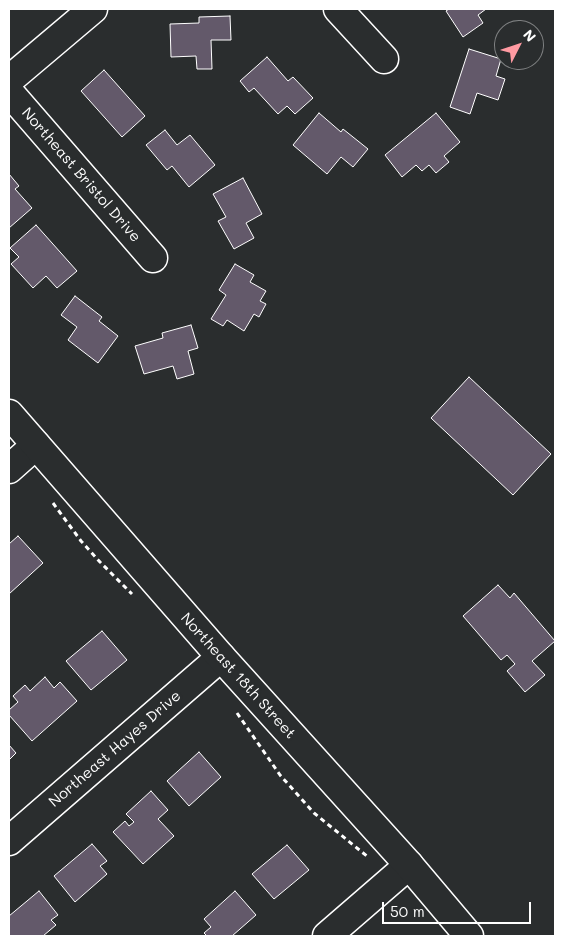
<!DOCTYPE html>
<style>
body{margin:0}
#map{position:relative;width:564px;height:945px;overflow:hidden;background:#2a2d2e;font-family:Mali,sans-serif}
canvas{display:block}
.frame{position:absolute;inset:0;border:10px solid #fff;pointer-events:none}
.north{position:absolute;left:494px;top:20px;width:50px;height:50px;box-sizing:border-box;background:#2a2d2e;border:1px solid #7f8182;border-radius:50%;rotate:49deg;font-size:14px;font-weight:700;line-height:20px;text-align:center;color:#fff}
.north::after{content:'';display:block;margin:auto;width:18px;height:22px;background:#ff9aa2;clip-path:polygon(50% 0,100% 100%,50% 72%,0 100%)}
.scale{position:absolute;left:382px;top:902px;width:149px;height:22px;box-sizing:border-box;border:2px solid #fff;border-top:0;padding-left:6px;font-size:15px;line-height:18px;white-space:nowrap;color:#fff;-webkit-text-stroke:4px #2a2d2e;paint-order:stroke}
</style>
<div id="map">
<canvas width="564" height="945"></canvas>
<div class="frame"></div>
<div class="north">N</div>
<div class="scale">50 m</div>
</div>
<script>
const g = document.querySelector('canvas').getContext('2d');
g.lineJoin = 'round';
function paint(path, color) {
  g.fillStyle = color;
  g.fill(path, 'evenodd');
}
function toPath(rows) {
  const path = new Path2D();
  for (const r of rows) {
    path.moveTo(r[0], r[1]);
    for (let i = 2; i < r.length; i += 2) path.lineTo(r[i], r[i + 1]);
  }
  return path;
}
function strokePath(path, color, width, dash) {
  g.strokeStyle = color;
  g.lineWidth = width;
  g.lineCap = dash ? 'butt' : 'round';
  g.setLineDash(dash || []);
  g.stroke(path);
}
function drawText(font, color, halo, rows, align = 'center') {
  g.font = font + ' Mali,sans-serif';
  g.lineWidth = 5;
  g.setLineDash([]);
  g.textBaseline = 'middle';
  g.strokeStyle = halo;
  g.fillStyle = color;
  for (const [text, x, y, turn = 0] of rows) {
    g.save();
    g.translate(x, y);
    g.rotate((+turn || 0) * Math.PI / 180);
    g.textAlign = isNaN(turn) ? turn : align;
    if (halo) g.strokeText(text, 0, 0);
    g.fillText(text, 0, 0);
    g.restore();
  }
}
const building = toPath([
 [449,9,486,9,478,15,483,23,463,37,446,11,449,9],
 [230,16,231,40,211,40,212,69,197,69,196,56,171,57,170,24,199,23,199,17,230,16],
 [469,49,501,59,496,76,505,79,498,100,477,93,470,114,450,107,469,49],
 [267,57,288,81,293,77,313,98,295,114,287,106,278,114,254,88,249,92,240,81,267,57],
 [104,70,145,116,122,137,81,91,104,70],
 [319,113,341,132,343,129,368,149,353,167,341,157,327,174,293,145,319,113],
 [436,113,460,142,444,156,449,162,436,173,429,165,422,171,416,165,402,177,385,155,436,113],
 [165,130,177,145,190,135,215,165,189,187,172,166,167,170,146,145,165,130],
 [9,174,19,186,15,189,32,208,9,228,9,174],
 [243,178,262,214,246,223,254,238,234,249,218,221,226,217,213,194,243,178],
 [36,225,77,271,57,288,46,276,33,288,11,264,19,257,10,248,36,225],
 [235,264,254,275,250,282,266,291,260,301,266,304,259,317,254,314,244,331,227,320,223,326,211,319,226,295,219,290,235,264],
 [75,296,102,317,99,321,118,336,98,363,68,340,77,327,61,315,75,296],
 [191,325,198,348,188,351,194,374,177,379,173,366,144,374,135,346,163,338,162,333,191,325],
 [469,377,551,454,513,495,431,418,469,377],
 [18,536,43,563,9,594,9,544,18,536],
 [498,585,510,598,514,593,555,641,532,661,545,675,525,692,507,671,515,664,507,655,501,660,463,616,498,585],
 [102,631,127,660,91,690,66,661,102,631],
 [45,677,54,688,60,682,77,701,32,741,9,715,9,710,18,702,13,696,25,685,30,691,45,677],
 [9,745,16,753,9,760,9,745],
 [199,752,221,777,189,806,167,781,199,752],
 [151,791,168,810,158,819,174,836,143,864,113,832,125,821,129,826,134,822,126,814,151,791],
 [92,844,107,861,100,866,107,874,75,902,54,876,92,844],
 [287,845,309,870,274,899,252,874,287,845],
 [39,891,58,915,51,920,56,925,43,936,9,936,9,916,39,891],
 [235,891,256,915,232,936,207,936,204,933,211,927,204,919,235,891]
]);
paint(building, '#63596a');
strokePath(building, '#fff', 1);
const minor = toPath([
 [338,9,384,59],
 [9,80,93,9],
 [9,92,153,258],
 [9,469,36,445],
 [9,841,221,657],
 [327,936,409,865]
]);
const major = toPath([
 [9,414,221,657,409,865,469,936]
]);
strokePath(minor, '#fff', 31);
strokePath(major, '#fff', 31);
strokePath(toPath([
 [53,503,81,541,100,562,132,594],
 [237,713,280,775,314,813,368,857]
]), '#fff', 3, [5, 4]);
strokePath(minor, '#2a2d2e', 28);
strokePath(major, '#2a2d2e', 28);
drawText('15px', '#fff', '#2a2d2e', [
 ["Northeast Bristol Drive",81,175,49],
 ["Northeast 18th Street",238,676,48],
 ["Northeast Hayes Drive",115,749,-41]
]);
</script>
